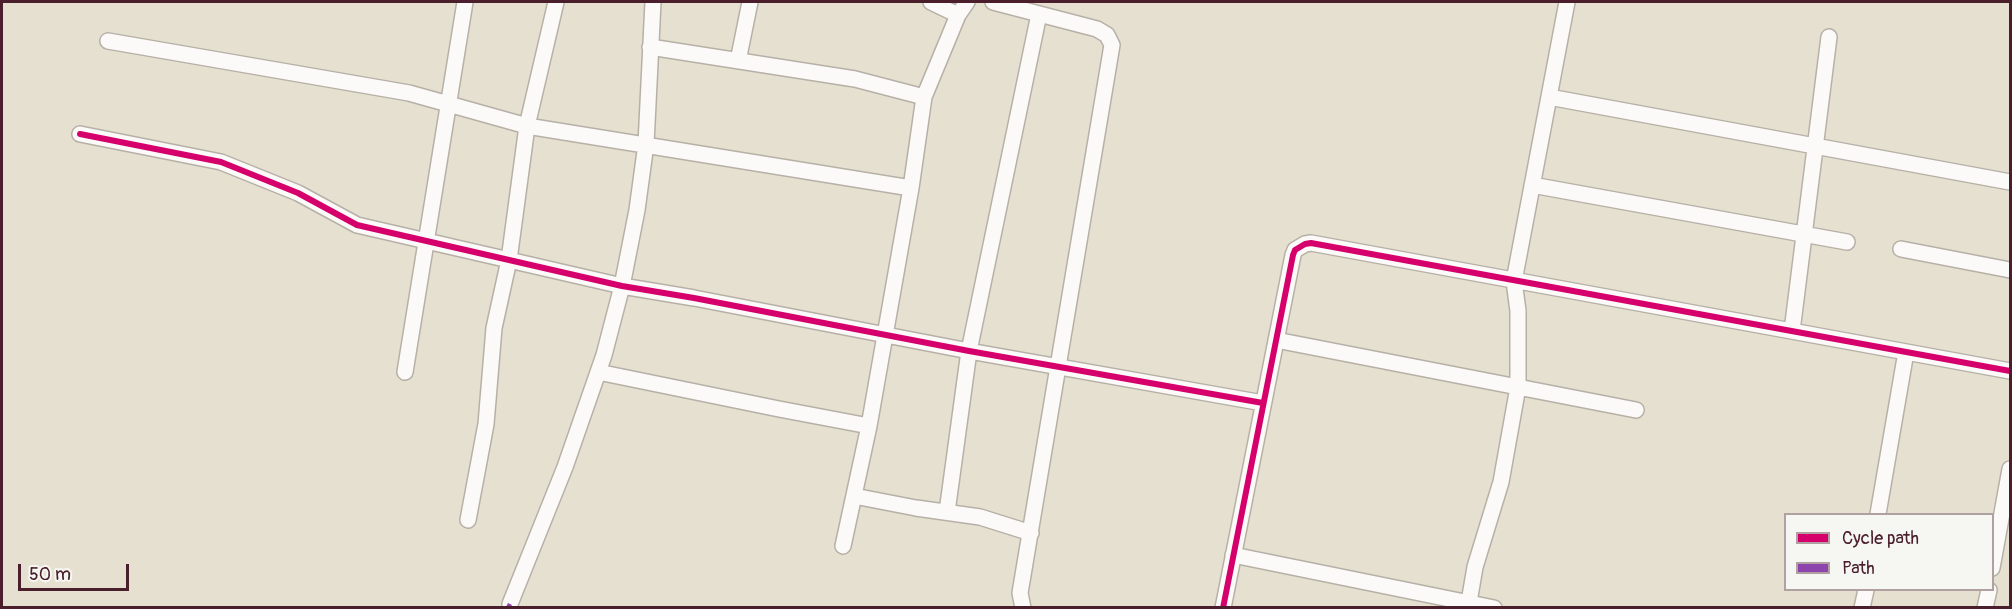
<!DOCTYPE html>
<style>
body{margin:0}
#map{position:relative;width:2012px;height:609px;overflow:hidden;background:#e6e0d0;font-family:Pangolin,sans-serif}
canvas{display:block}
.frame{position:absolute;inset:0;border:3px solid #4a1f2b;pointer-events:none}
.legend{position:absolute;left:1784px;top:513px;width:210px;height:78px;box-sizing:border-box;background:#f6f6f2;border:2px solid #b1a0a2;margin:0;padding:8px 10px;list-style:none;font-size:18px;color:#4a1f2b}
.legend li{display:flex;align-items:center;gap:12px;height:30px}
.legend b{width:30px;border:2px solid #b1a0a2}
.scale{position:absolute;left:18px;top:564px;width:111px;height:27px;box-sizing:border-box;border:3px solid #4a1f2b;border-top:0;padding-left:8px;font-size:18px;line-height:21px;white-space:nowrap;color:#4a1f2b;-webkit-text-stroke:4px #f6f6f2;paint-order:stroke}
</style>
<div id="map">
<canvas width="2012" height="609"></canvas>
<div class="frame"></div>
<ul class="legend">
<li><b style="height:8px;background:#d6006c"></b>Cycle path</li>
<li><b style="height:8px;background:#8e44ad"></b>Path</li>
</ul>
<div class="scale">50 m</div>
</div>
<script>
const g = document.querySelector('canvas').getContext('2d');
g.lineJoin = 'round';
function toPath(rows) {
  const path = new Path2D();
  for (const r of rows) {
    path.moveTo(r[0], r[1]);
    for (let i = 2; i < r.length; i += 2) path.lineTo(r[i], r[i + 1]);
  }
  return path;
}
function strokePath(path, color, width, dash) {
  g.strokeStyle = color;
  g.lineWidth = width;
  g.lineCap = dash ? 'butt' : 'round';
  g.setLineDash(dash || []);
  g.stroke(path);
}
const street = toPath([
 [931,2,958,15],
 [993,2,1097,29,1107,35,1112,45,1020,593,1023,608],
 [108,41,409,93,527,126,911,188],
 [650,47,855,79,924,97],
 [738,61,750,2],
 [1549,97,2010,182],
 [80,134,221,162,298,193,357,225,622,286,694,298,969,351,1263,403],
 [1532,185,1847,242],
 [1901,249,2010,270],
 [1792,331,1829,37],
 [1276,340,1636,410],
 [405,372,465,2],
 [598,372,779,409,869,426],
 [854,496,916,508,980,517,1031,533],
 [947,512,969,351,1039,14],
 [1878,514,1906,352],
 [468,520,486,424,494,328,509,260,527,126,556,2],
 [843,546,869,426,911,188,924,97,958,15,967,2],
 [1233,555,1494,608],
 [1992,568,2010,469],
 [510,604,565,467,604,355,622,286,637,210,646,144,653,2],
 [1223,608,1293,255,1295,250,1305,244,1311,243,2010,371],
 [1468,608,1475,567,1501,482,1518,387,1518,311,1514,281,1567,2],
 [1862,608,1866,590],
 [1985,608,1989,590]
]);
strokePath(street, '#b7b0a7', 18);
strokePath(street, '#fbfaf8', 15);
strokePath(toPath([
 [508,608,510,604]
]), '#8e44ad', 4.5, [9, 4.5]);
strokePath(toPath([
 [80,134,221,162,298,193,357,225,622,286,694,298,969,351,1263,403],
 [1223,608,1293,255,1295,250,1305,244,1311,243,2010,371]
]), '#d6006c', 6);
</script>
